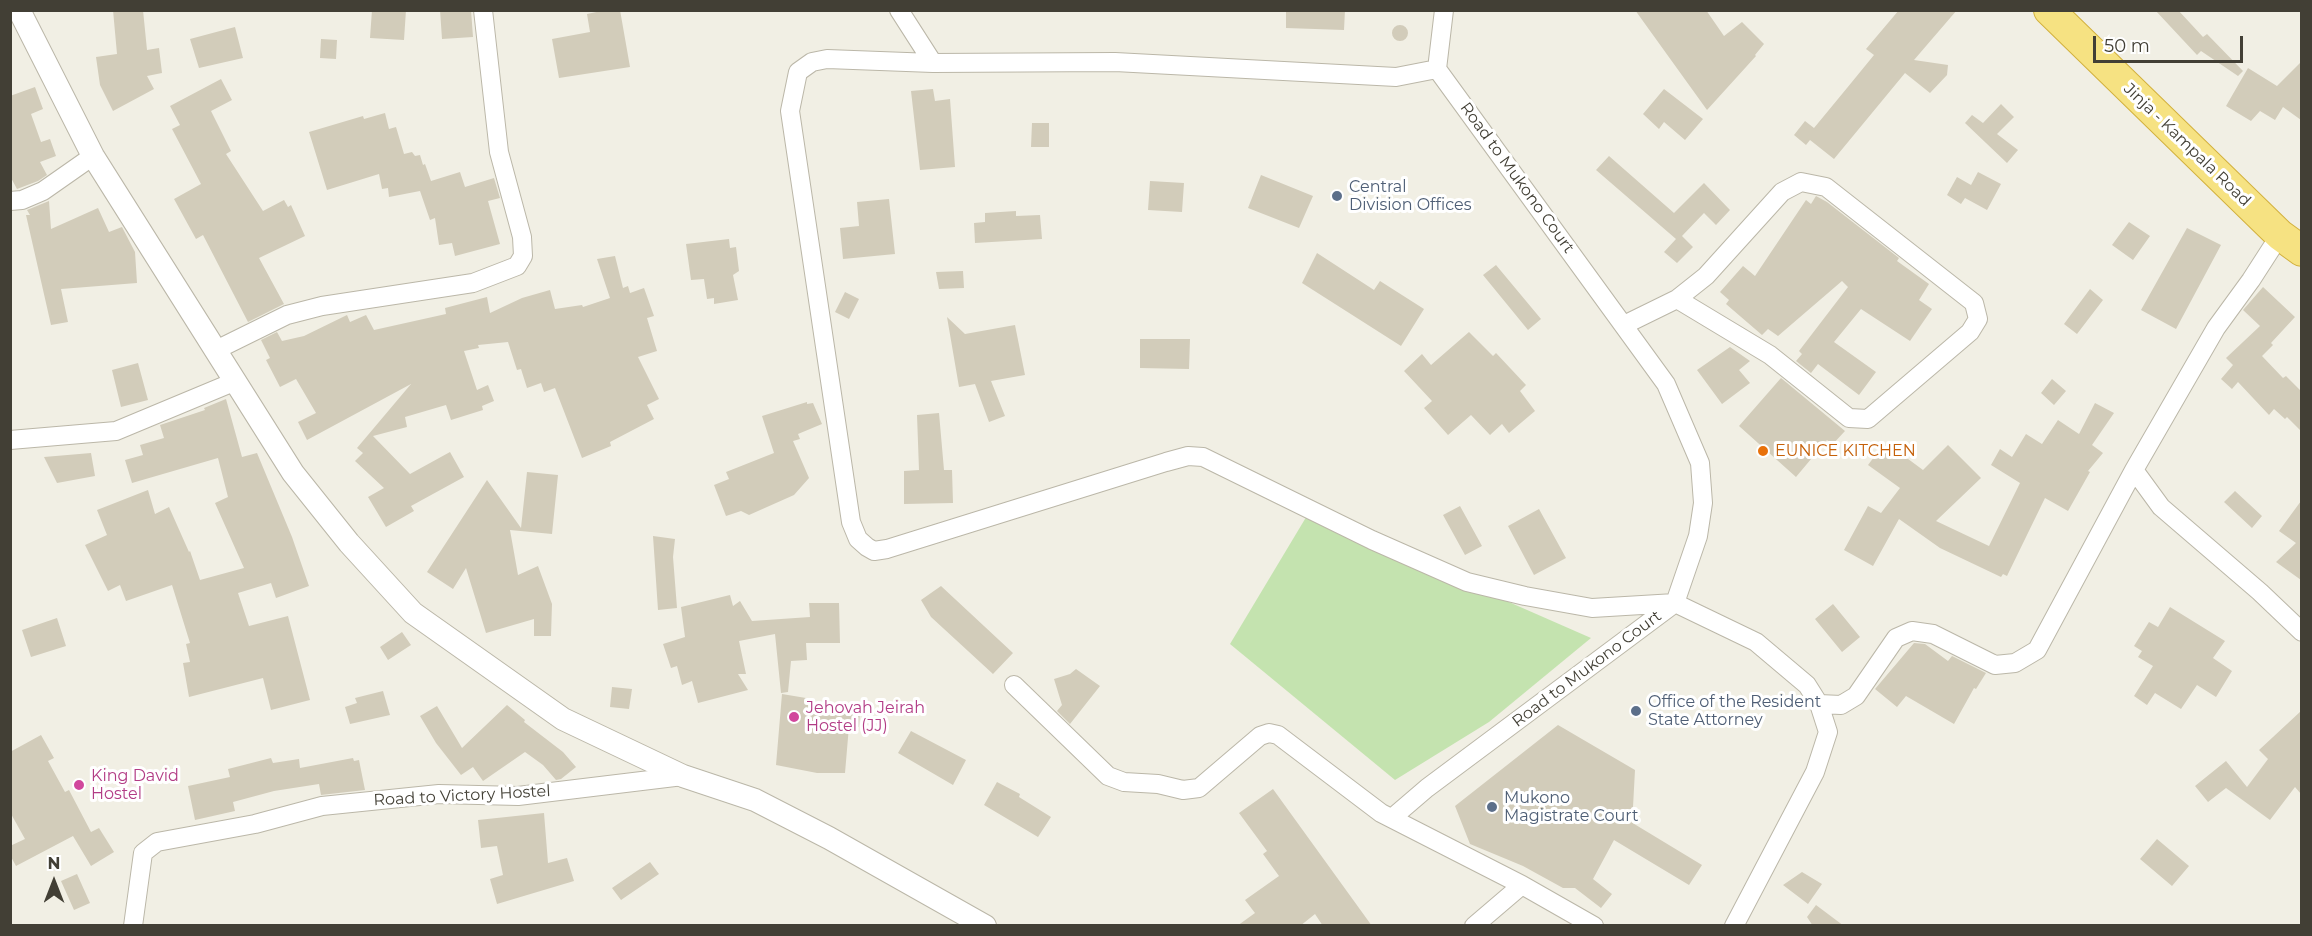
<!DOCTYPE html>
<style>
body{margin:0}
#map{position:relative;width:2312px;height:936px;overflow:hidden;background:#f1efe4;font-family:Montserrat,sans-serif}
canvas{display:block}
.frame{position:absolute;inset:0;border:12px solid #423f35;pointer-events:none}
.north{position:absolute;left:24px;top:852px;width:60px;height:60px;-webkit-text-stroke:4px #fff;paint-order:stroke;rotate:0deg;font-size:16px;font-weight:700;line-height:24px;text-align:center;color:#423f35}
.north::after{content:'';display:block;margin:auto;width:21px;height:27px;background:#423f35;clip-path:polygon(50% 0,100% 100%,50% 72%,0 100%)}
.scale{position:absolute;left:2093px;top:36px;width:150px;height:27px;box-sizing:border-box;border:3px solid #423f35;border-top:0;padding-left:8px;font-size:18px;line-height:21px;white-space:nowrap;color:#423f35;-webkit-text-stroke:4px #fff;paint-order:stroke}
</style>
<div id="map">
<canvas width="2312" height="936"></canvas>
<div class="frame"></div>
<div class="north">N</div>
<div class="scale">50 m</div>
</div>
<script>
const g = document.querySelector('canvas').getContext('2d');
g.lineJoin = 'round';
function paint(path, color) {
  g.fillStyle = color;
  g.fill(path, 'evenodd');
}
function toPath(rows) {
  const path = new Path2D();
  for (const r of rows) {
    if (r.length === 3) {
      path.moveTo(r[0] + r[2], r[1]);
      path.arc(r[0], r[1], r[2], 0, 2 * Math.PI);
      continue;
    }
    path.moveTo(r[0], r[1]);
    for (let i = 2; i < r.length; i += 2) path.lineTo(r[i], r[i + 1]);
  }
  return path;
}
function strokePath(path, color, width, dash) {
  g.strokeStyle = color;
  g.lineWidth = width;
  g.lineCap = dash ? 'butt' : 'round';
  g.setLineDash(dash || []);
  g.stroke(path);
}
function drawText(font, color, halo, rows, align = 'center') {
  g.font = font + ' Montserrat,sans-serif';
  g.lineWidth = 6;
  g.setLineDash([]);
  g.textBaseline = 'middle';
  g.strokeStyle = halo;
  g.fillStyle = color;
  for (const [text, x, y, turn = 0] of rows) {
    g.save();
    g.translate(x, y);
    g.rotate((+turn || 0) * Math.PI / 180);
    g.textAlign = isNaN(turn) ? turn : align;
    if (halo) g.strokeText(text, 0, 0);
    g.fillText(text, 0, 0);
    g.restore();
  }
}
paint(toPath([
 [1308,514,1591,638,1489,722,1395,780,1230,644]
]), '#c4e3af');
paint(toPath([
 [113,10,143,10,147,50,159,48,162,73,147,76,154,89,113,111,100,85,96,57,117,54],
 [372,10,406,10,404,40,370,38],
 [440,10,471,10,473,37,442,39],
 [606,10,620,10,630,67,559,78,552,39,590,32,587,14],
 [1286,10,1345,10,1344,30,1286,28],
 [1635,10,1706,10,1724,36,1742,22,1764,44,1755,55,1756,56,1707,110],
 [1899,10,1957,10,1914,60,1948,65,1947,75,1930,93,1905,73,1834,159,1810,140,1806,145,1794,135,1805,121,1814,128,1847,88,1874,55,1866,49],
 [2155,10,2178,10,2203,37,2207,34,2243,71,2238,76,2201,51,2197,55],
 [1400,33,8],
 [235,27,243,58,199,68,190,39],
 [321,39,337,40,336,59,320,58],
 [2301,62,2301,120,2283,107,2275,120,2260,111,2251,121,2226,106,2248,68,2277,86],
 [221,79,232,100,211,111,231,151,226,154,263,211,284,200,288,207,291,205,305,236,259,258,284,304,248,322,203,235,196,239,174,199,201,184,172,129,180,125,170,106],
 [35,87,43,109,31,114,41,142,50,139,56,156,40,162,47,175,38,181,17,189,10,176,10,96],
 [933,89,935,101,950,99,955,167,920,170,911,91],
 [1664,89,1703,119,1685,140,1664,122,1659,129,1643,114],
 [2001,104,2014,117,1997,134,2018,150,2007,163,1965,123,1972,115,1983,123],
 [385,113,389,129,396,127,404,154,412,152,415,156,420,155,423,165,425,164,431,181,460,172,465,187,494,178,500,198,488,201,500,244,455,256,452,243,439,245,435,218,430,220,420,191,389,197,388,188,382,189,379,174,327,190,309,132,363,116,364,119],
 [1032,123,1049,123,1049,147,1031,147],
 [1609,156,1674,213,1704,183,1730,210,1716,225,1704,213,1682,236,1693,247,1677,263,1664,252,1676,239,1596,170],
 [1978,172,2001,184,1987,210,1965,198,1961,204,1947,195,1957,177,1971,185],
 [1261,175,1313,196,1299,228,1248,208],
 [1150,181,1184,183,1182,212,1148,210],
 [1816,196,1827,202,1899,258,1897,261,1929,284,1919,300,1932,309,1910,341,1861,309,1834,342,1876,372,1859,395,1818,364,1811,373,1796,361,1802,354,1799,351,1848,287,1842,281,1778,336,1768,329,1762,335,1726,304,1729,300,1720,292,1743,266,1755,276,1806,200,1811,204],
 [889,199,895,254,843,259,840,228,859,226,857,202],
 [49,201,51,229,98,208,109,232,122,227,135,252,137,283,61,289,68,322,51,325,26,215,30,215,27,210],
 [1016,211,1016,216,1040,215,1042,239,975,243,974,223,985,222,985,213],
 [2129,222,2150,236,2133,260,2112,245],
 [2187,228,2221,245,2176,329,2141,310],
 [729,239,730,248,736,247,739,271,733,275,738,300,714,304,714,298,707,299,704,279,691,280,686,244],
 [1317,253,1374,290,1380,281,1424,309,1401,346,1302,283],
 [615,256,623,288,628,286,630,293,644,288,654,316,647,318,657,351,638,357,659,399,647,405,654,419,610,442,611,446,582,458,555,388,544,392,541,383,527,388,521,369,517,370,508,342,478,345,479,348,464,351,477,390,488,385,494,401,482,406,483,410,451,420,446,405,405,417,407,427,373,436,410,474,450,452,464,477,411,506,414,511,386,527,368,497,384,488,355,461,363,453,357,448,411,384,307,440,298,422,316,413,296,379,280,387,266,360,270,358,261,340,277,332,282,341,304,336,347,315,350,322,366,315,374,330,446,314,445,308,487,297,490,313,522,298,550,290,555,309,582,305,583,307,610,298,597,259],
 [1496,265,1541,319,1528,330,1483,275],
 [963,271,964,288,939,289,936,272],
 [2263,287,2295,317,2271,343,2273,345,2262,356,2283,378,2286,376,2301,391,2301,431,2287,417,2285,419,2274,409,2269,415,2238,382,2232,389,2221,379,2233,365,2226,358,2260,326,2243,310],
 [2090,289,2103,300,2077,334,2064,324],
 [845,292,859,299,849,319,835,312],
 [947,317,965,334,1015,325,1025,375,991,381,1005,416,989,422,975,384,959,387],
 [1469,332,1493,356,1496,353,1526,385,1520,391,1535,411,1509,433,1502,424,1490,435,1471,415,1448,435,1424,408,1432,401,1404,371,1422,354,1431,365],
 [1140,339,1190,339,1189,369,1140,368],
 [1730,347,1750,361,1739,370,1750,383,1722,404,1697,370],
 [138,363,148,400,121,407,112,370],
 [1781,378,1845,431,1832,445,1827,440,1796,477,1739,426],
 [2052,379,2066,391,2054,405,2041,393],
 [226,399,242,457,257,453,292,537,309,586,276,598,271,583,238,593,249,626,288,616,310,700,271,710,263,678,189,697,183,663,190,662,186,644,190,643,172,585,126,601,120,585,108,591,85,545,107,535,97,510,148,490,155,514,169,507,189,552,190,551,200,580,244,568,215,503,228,497,218,458,132,483,125,460,143,455,140,445,164,438,160,425,205,410,204,408],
 [807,402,807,404,813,403,822,424,798,434,800,439,793,441,809,478,794,495,749,515,741,511,726,516,714,485,729,479,726,472,774,453,762,416],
 [2095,403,2114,413,2092,445,2103,453,2088,471,2090,472,2068,511,2045,498,2007,576,2003,574,2001,577,1940,548,1899,519,1873,566,1844,550,1868,506,1881,513,1900,488,1868,465,1883,445,1893,453,1896,450,1923,470,1948,445,1981,478,1936,521,1989,546,2020,483,1991,465,2000,449,2012,457,2026,434,2042,444,2058,420,2079,434],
 [939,413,944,470,952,470,953,503,904,504,904,471,919,470,917,415],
 [91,453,95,476,57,483,44,457],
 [527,472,558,475,552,534,510,530,518,575,538,566,552,604,551,636,534,636,534,619,486,633,466,568,453,589,427,572,487,480,521,528],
 [2235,491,2262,516,2252,528,2224,502],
 [2301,501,2301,580,2276,562,2296,543,2279,531],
 [1460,506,1482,546,1465,555,1443,515],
 [1539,509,1566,558,1534,575,1508,526],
 [653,536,675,539,673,557,677,608,658,610],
 [941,586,1013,653,993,674,931,617,921,600],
 [730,595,733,606,740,601,752,621,810,617,809,603,839,603,840,643,806,643,807,660,791,661,788,692,781,693,775,634,739,641,746,674,738,674,748,690,698,703,692,681,682,685,677,666,671,668,663,644,685,637,681,607],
 [1833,604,1860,637,1842,652,1815,619],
 [2170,607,2225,641,2213,658,2232,671,2216,697,2197,685,2181,709,2155,693,2147,705,2134,696,2153,666,2138,657,2142,651,2134,646,2149,622,2158,627],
 [57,618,66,646,31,657,22,630],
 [402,632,411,645,388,660,380,647],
 [1914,643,1925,644,1948,661,1952,656,1986,673,1976,689,1974,688,1954,724,1906,696,1897,707,1875,689],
 [1076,669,1100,686,1070,724,1057,711,1062,705,1054,679,1070,674],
 [612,687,632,689,629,709,610,707],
 [383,691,390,715,350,724,345,707,357,703,355,698],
 [782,694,812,699,811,709,860,711,859,727,849,726,845,773,817,773,776,765],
 [507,705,525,720,524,722,563,752,576,767,561,779,556,780,543,765,525,752,483,781,473,767,461,775,436,743,420,716,437,706,462,748],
 [2301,711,2301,794,2295,787,2270,820,2226,788,2208,802,2195,786,2226,761,2247,787,2268,759,2259,750],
 [1558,725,1635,770,1633,807,1626,819,1702,865,1689,885,1614,840,1593,879,1612,894,1601,908,1575,888,1563,888,1523,866,1470,844,1455,806],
 [911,731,966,760,953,785,898,753],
 [41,735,54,758,48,761,65,792,69,790,91,832,99,828,114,852,91,866,73,836,16,866,10,855,10,846,25,839,10,812,10,752],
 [271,758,273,763,299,759,300,768,353,758,354,761,359,760,365,790,321,795,319,784,274,791,233,802,235,811,195,820,188,786,230,777,228,769],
 [997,782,1020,794,1019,797,1051,817,1038,837,984,805],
 [1273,789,1372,926,1323,926,1315,914,1300,926,1237,926,1255,913,1245,900,1279,876,1263,854,1267,851,1239,813],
 [544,813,548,863,567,858,574,881,497,904,490,879,503,875,497,846,481,848,478,820],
 [2157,839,2189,866,2172,886,2140,859],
 [650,862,659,874,621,900,612,888],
 [1802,872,1822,884,1808,904,1783,885],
 [77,874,90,903,74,910,61,881],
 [1816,905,1844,926,1813,926,1807,917]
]), '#d2ccba');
const minor = toPath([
 [899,10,933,63],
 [1437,69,1396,77,1115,62,933,63,827,59,812,62,798,72,790,111,851,522,858,539,867,547,874,551,887,549,1166,462,1188,456,1203,457,1372,540,1467,582,1525,596,1592,608,1675,603,1756,642,1807,685,1819,704,1828,732,1815,772,1734,926],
 [10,201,22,200,43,191,93,156],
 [2280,235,2251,280,2216,328,2134,470,2161,507,2260,592,2302,632],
 [1624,325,1677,299,1706,276,1782,192,1801,182,1826,187,1974,303,1978,319,1970,332,1868,419,1849,418,1770,355,1677,299],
 [216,350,287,315,322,306,473,283,517,266,523,256,522,237,499,152,483,10],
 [10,440,116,431,236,381],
 [1014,685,1108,776,1124,782,1158,784,1183,790,1199,788,1260,736,1269,733,1278,735,1381,813,1522,885,1594,926],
 [1819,704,1841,705,1856,696,1896,638,1912,631,1933,634,1995,665,2015,663,2037,650,2134,470],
 [1392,818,1427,788,1675,603,1698,536,1703,503,1700,463,1666,384,1437,69,1444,10],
 [133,926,143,853,157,842,255,824,322,806,439,794,518,796,683,776],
 [1474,926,1522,885]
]);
const tertiary = toPath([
 [19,10,93,156,293,473,349,543,413,613,563,719,683,776,755,800,829,838,985,926]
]);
const trunk = toPath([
 [2049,10,2280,235,2302,251]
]);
strokePath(minor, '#bbb7a8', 20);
strokePath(tertiary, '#bbb7a8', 24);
strokePath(trunk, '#d2b03d', 32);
strokePath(minor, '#fff', 18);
strokePath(tertiary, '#fff', 22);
strokePath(trunk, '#f6e282', 30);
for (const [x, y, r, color] of [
 [1337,196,6,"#5c6f8a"],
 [1763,451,6,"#e8710a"],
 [1636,711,6,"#5c6f8a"],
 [794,717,6,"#d1479c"],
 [79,785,6,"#d1479c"],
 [1492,807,6,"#5c6f8a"]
]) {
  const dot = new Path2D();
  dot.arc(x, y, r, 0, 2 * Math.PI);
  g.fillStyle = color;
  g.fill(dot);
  strokePath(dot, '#fff', 2);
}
drawText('16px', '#423f35', '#fff', [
 ["Jinja - Kampala Road",2187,145,44],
 ["Road to Mukono Court",1517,178,54],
 ["Road to Mukono Court",1587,669,-37],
 ["Road to Victory Hostel",462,796,-3]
]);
drawText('16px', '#4e5e75', '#fff', [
 ["Central",1349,187],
 ["Division Offices",1349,205],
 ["Office of the Resident",1648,702],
 ["State Attorney",1648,720],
 ["Mukono",1504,798],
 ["Magistrate Court",1504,816]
], 'left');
drawText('16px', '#c56008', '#fff', [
 ["EUNICE KITCHEN",1775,451]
], 'left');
drawText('16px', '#b23c85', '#fff', [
 ["Jehovah Jeirah",806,708],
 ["Hostel (JJ)",806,726],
 ["King David",91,776],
 ["Hostel",91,794]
], 'left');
</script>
